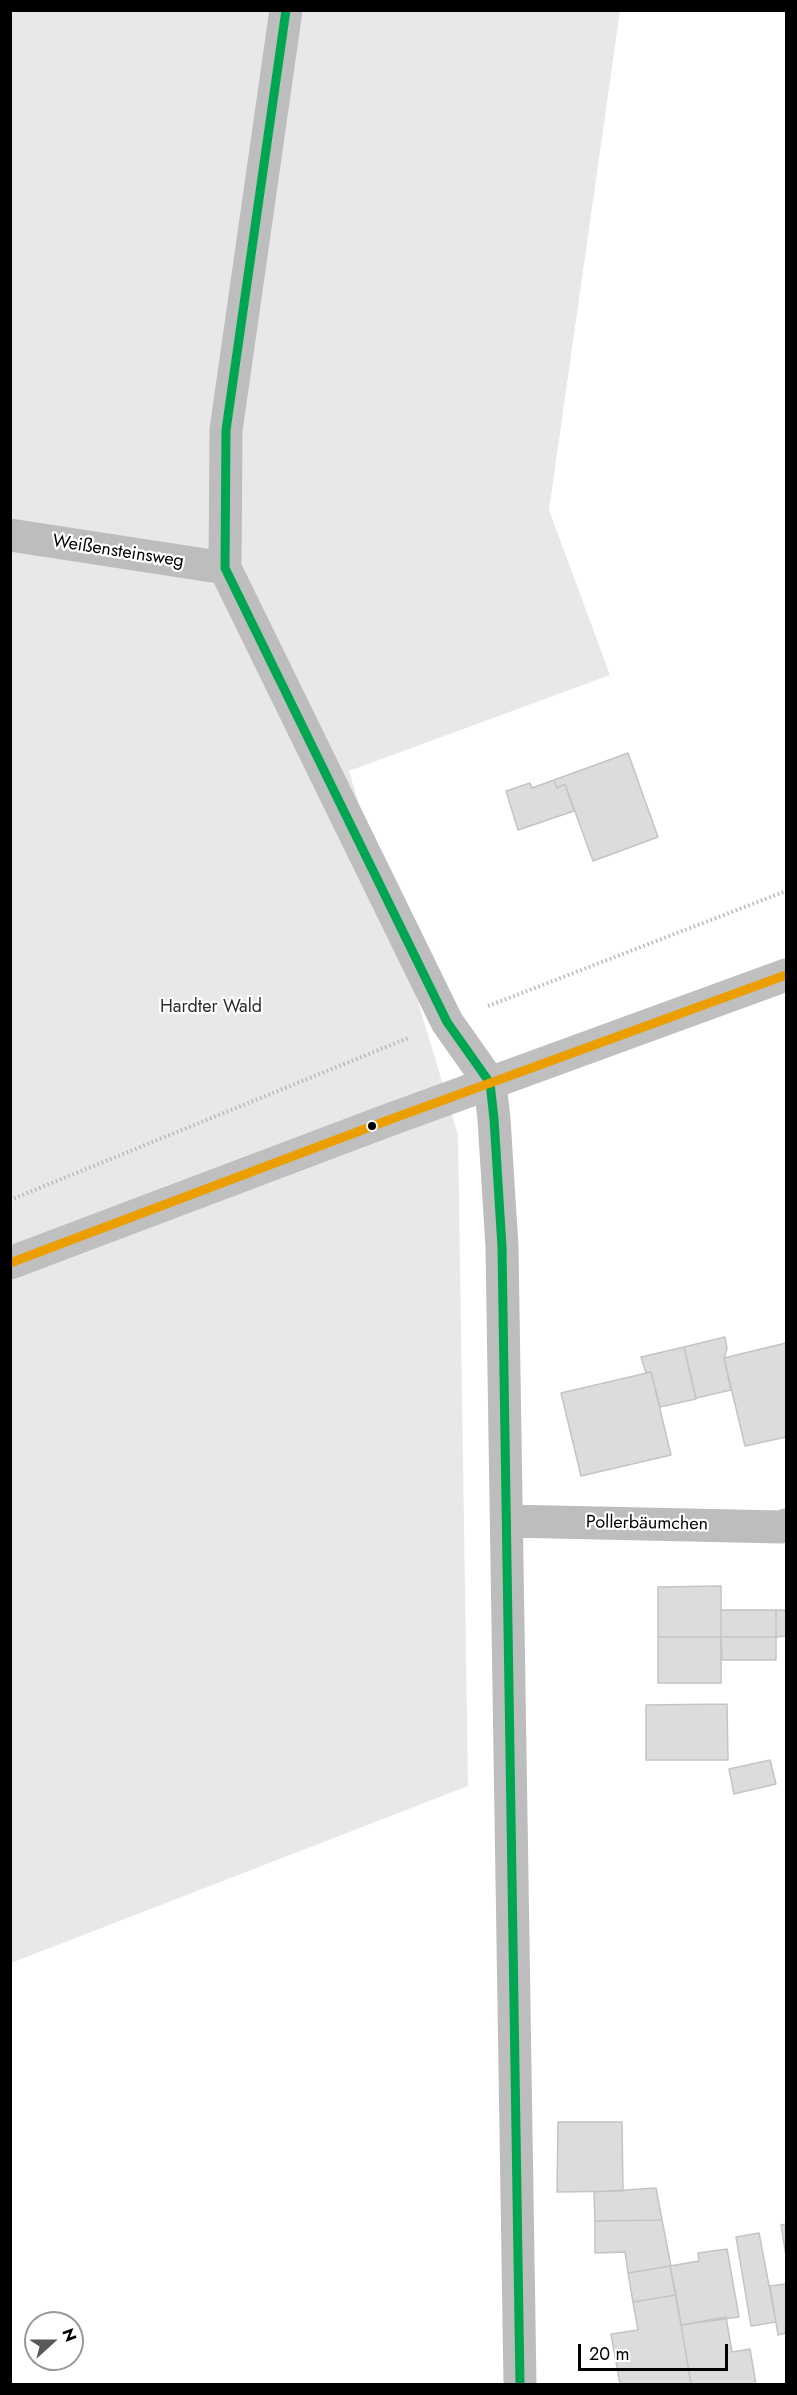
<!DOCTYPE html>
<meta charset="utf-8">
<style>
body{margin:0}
#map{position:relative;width:797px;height:2395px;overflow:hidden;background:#fff;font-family:Jost,sans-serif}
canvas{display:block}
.frame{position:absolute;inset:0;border:12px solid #000;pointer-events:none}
.north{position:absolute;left:24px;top:2311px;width:60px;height:60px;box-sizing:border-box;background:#fff;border:2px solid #999;border-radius:50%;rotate:69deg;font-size:16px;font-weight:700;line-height:24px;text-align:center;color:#000}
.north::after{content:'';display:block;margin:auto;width:21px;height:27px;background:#595959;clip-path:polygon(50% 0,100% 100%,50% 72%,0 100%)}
.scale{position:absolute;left:578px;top:2344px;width:150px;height:27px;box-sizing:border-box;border:3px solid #000;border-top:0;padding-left:8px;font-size:18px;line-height:21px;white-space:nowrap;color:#000;-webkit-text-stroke:4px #fff;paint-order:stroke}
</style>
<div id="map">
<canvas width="797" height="2395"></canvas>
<div class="frame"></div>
<div class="north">N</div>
<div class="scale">20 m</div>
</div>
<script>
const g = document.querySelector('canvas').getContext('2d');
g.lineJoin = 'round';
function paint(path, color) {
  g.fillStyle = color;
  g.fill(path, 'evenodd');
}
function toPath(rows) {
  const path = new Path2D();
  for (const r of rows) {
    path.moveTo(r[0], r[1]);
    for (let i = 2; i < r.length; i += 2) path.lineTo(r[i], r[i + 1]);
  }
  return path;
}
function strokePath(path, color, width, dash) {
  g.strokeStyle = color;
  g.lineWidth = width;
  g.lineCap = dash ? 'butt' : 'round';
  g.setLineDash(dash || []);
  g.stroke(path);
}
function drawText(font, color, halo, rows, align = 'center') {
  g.font = font + ' Jost,sans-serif';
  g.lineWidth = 4.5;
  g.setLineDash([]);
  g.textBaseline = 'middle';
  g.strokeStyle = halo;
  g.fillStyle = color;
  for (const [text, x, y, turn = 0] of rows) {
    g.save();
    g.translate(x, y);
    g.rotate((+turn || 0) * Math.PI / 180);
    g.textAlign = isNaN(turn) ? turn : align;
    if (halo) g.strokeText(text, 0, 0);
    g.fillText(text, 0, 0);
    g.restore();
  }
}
paint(toPath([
 [11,11,620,11,549,510,610,675,349,771,458,1135,468,1786,11,1963]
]), '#e8e8e8');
const building = toPath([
 [628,753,658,837,593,861,565,784,557,788,554,780,628,753],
 [554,780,557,788,565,784,574,811,518,830,506,791,530,783,532,788,554,780],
 [725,1337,727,1349,724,1358,731,1390,696,1398,684,1347,725,1337],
 [786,1343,786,1437,745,1446,724,1358,786,1343],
 [684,1347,696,1399,660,1407,651,1372,646,1373,641,1357,684,1347],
 [651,1372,671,1455,581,1476,561,1393,651,1372],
 [721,1586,721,1637,658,1637,658,1587,721,1586],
 [721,1610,776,1610,776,1637,721,1637,721,1610],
 [776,1610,786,1610,786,1636,776,1637,776,1610],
 [658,1637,721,1637,721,1683,658,1683,658,1637],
 [721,1637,776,1637,776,1660,722,1660,721,1637],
 [727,1704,728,1760,646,1760,646,1705,727,1704],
 [770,1760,776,1784,734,1794,729,1769,770,1760],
 [558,2122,622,2122,623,2191,557,2192,558,2122],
 [656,2188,662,2220,595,2221,594,2192,656,2188],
 [662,2220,671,2266,628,2273,625,2252,595,2253,595,2221,662,2220],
 [786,2224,786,2256,781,2225,786,2224],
 [759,2233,776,2322,751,2326,736,2237,759,2233],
 [727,2249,739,2317,681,2325,670,2266,699,2261,698,2253,727,2249],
 [670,2266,676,2295,633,2302,628,2273,670,2266],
 [786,2284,786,2333,778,2335,770,2286,786,2284],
 [676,2295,691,2384,620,2384,611,2334,638,2330,633,2302,676,2295],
 [726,2317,732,2352,750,2349,756,2384,691,2384,681,2325,726,2317]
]);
paint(building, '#dcdcdc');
strokePath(building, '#c4c4c4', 1.5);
strokePath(toPath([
 [488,1006,786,891],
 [10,1200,408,1038]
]), '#b8b8b8', 4, [1.5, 3]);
strokePath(toPath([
 [286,10,226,430,225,568,447,1022,490,1083,494,1119,502,1247,520,2384],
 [10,535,225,568],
 [507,1521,781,1527,786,1525]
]), '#bdbdbd', 33);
strokePath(toPath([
 [10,1263,386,1121,786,975]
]), '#bfbfbf', 33);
strokePath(toPath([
 [286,10,226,430,225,568,447,1022,490,1083,494,1119,502,1247,520,2384]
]), '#00a651', 9);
strokePath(toPath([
 [10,1263,386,1121,786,975]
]), '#eb9e00', 9);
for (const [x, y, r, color] of [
 [372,1126,5,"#000"]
]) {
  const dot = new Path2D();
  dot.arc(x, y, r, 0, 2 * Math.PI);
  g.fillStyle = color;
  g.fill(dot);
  strokePath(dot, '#fff', 2);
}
drawText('18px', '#000', '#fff', [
 ["Weißensteinsweg",118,552,9],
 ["Pollerbäumchen",647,1524,1]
]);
drawText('18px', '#2d2d2d', '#fff', [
 ["Hardter Wald",211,1008]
]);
</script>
